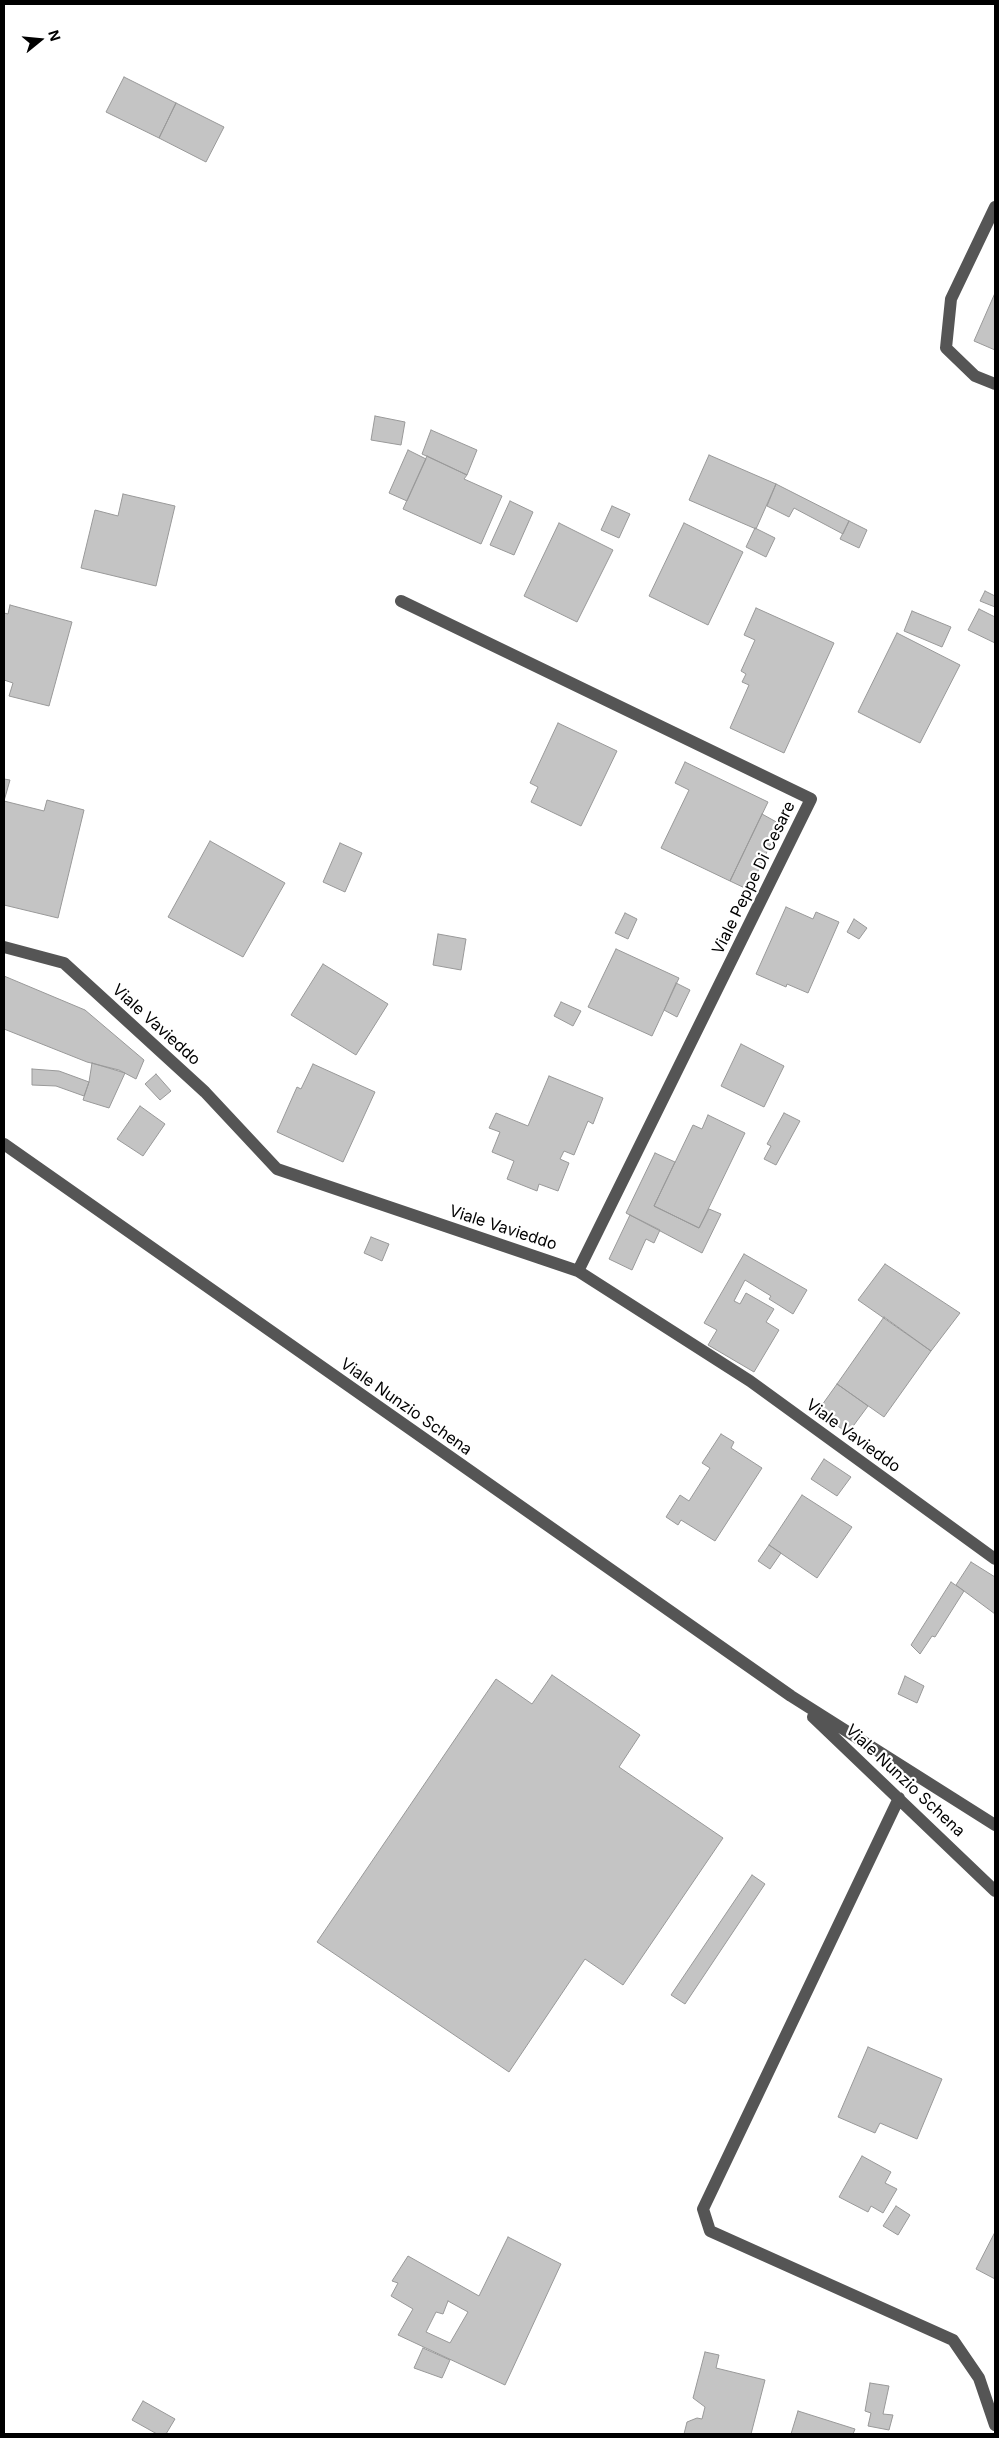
<!DOCTYPE html>
<style>
body{margin:0}
#map{position:relative;width:999px;height:2438px;overflow:hidden;background:#fff;font-family:Inter,sans-serif}
canvas{display:block}
.frame{position:absolute;inset:0;border:5px solid #000;pointer-events:none}
.north{position:absolute;left:15px;top:15px;width:50px;height:50px;-webkit-text-stroke:4px #fff;paint-order:stroke;rotate:73deg;font-size:14px;font-weight:700;line-height:20px;text-align:center;color:#000}
.north::after{content:'';display:block;margin:auto;width:18px;height:22px;background:#000;clip-path:polygon(50% 0,100% 100%,50% 72%,0 100%)}
</style>
<div id="map">
<canvas width="999" height="2438"></canvas>
<div class="frame"></div>
<div class="north">N</div>
</div>
<script>
const g = document.querySelector('canvas').getContext('2d');
g.lineJoin = 'round';
function paint(path, color) {
  g.fillStyle = color;
  g.fill(path, 'evenodd');
}
function toPath(rows) {
  const path = new Path2D();
  for (const r of rows) {
    path.moveTo(r[0], r[1]);
    for (let i = 2; i < r.length; i += 2) path.lineTo(r[i], r[i + 1]);
  }
  return path;
}
function strokePath(path, color, width, dash) {
  g.strokeStyle = color;
  g.lineWidth = width;
  g.lineCap = dash ? 'butt' : 'round';
  g.setLineDash(dash || []);
  g.stroke(path);
}
function drawText(font, color, halo, rows, align = 'center') {
  g.font = font + ' Inter,sans-serif';
  g.lineWidth = 4.5;
  g.setLineDash([]);
  g.textBaseline = 'middle';
  g.strokeStyle = halo;
  g.fillStyle = color;
  for (const [text, x, y, turn = 0] of rows) {
    g.save();
    g.translate(x, y);
    g.rotate((+turn || 0) * Math.PI / 180);
    g.textAlign = isNaN(turn) ? turn : align;
    if (halo) g.strokeText(text, 0, 0);
    g.fillText(text, 0, 0);
    g.restore();
  }
}
const building = toPath([
 [124,77,176,103,159,138,106,112,124,77],
 [176,103,224,127,206,162,159,138,176,103],
 [995,293,995,350,974,341,995,293],
 [375,416,405,422,401,445,371,440,375,416],
 [431,430,477,450,467,475,422,454,431,430],
 [408,450,426,459,407,501,389,493,408,450],
 [709,455,776,484,756,529,689,500,709,455],
 [427,456,467,475,464,479,502,496,481,544,403,509,427,456],
 [776,484,849,521,843,534,794,508,789,517,767,506,776,484],
 [123,494,175,506,156,586,81,568,95,510,118,516,123,494],
 [510,501,533,512,514,555,490,545,510,501],
 [612,506,630,514,619,538,601,530,612,506],
 [849,521,867,530,859,548,840,539,849,521],
 [559,523,613,550,577,622,524,596,559,523],
 [684,523,743,552,708,625,649,596,684,523],
 [755,528,775,538,766,557,746,547,755,528],
 [985,591,995,596,995,607,980,601,985,591],
 [10,605,72,622,49,706,9,696,13,683,4,680,4,613,8,614,10,605],
 [756,608,834,643,784,753,730,728,749,685,742,682,746,674,741,671,755,640,744,635,756,608],
 [979,609,995,617,995,643,968,630,979,609],
 [912,611,951,627,942,647,904,631,912,611],
 [897,633,960,665,920,743,858,712,897,633],
 [558,723,617,751,581,826,531,802,538,787,530,783,558,723],
 [685,762,768,802,730,881,661,848,689,790,675,783,685,762],
 [4,779,10,780,4,801,44,811,47,800,84,810,58,918,4,905,4,779],
 [762,814,780,824,749,890,730,881,762,814],
 [210,841,285,883,243,957,168,917,210,841],
 [340,843,362,853,345,892,323,882,340,843],
 [786,907,813,919,816,912,839,922,808,993,787,984,786,987,756,974,786,907],
 [625,913,637,919,628,939,615,933,625,913],
 [854,919,867,928,859,939,847,932,854,919],
 [438,934,466,939,461,970,433,965,438,934],
 [616,949,679,978,652,1036,588,1007,616,949],
 [323,964,388,1004,356,1055,291,1015,323,964],
 [4,976,85,1010,144,1060,136,1079,119,1070,87,1062,4,1029,4,976],
 [676,983,690,990,677,1017,664,1010,676,983],
 [561,1002,581,1011,573,1026,554,1016,561,1002],
 [741,1044,784,1066,764,1107,721,1086,741,1044],
 [92,1063,125,1073,109,1108,83,1100,89,1082,92,1063],
 [313,1064,375,1092,343,1162,277,1132,297,1087,301,1089,313,1064],
 [32,1069,59,1071,89,1082,84,1096,56,1086,32,1085,32,1069],
 [156,1074,171,1091,160,1100,145,1084,156,1074],
 [549,1076,603,1098,593,1124,588,1121,574,1155,564,1151,560,1159,569,1163,558,1191,539,1184,537,1191,507,1179,514,1161,492,1152,500,1132,489,1128,496,1113,528,1126,549,1076],
 [140,1106,165,1124,143,1156,117,1139,140,1106],
 [784,1113,800,1121,776,1165,764,1159,771,1146,767,1144,784,1113],
 [708,1115,745,1133,699,1228,654,1206,693,1125,702,1129,708,1115],
 [655,1153,675,1162,654,1206,699,1228,709,1209,721,1214,702,1253,626,1213,655,1153],
 [630,1215,660,1230,654,1243,646,1239,632,1270,609,1259,630,1215],
 [371,1237,389,1244,382,1261,364,1253,371,1237],
 [744,1254,807,1290,793,1314,769,1299,771,1296,745,1280,734,1301,740,1304,746,1293,774,1309,766,1322,779,1330,754,1372,708,1345,717,1330,704,1323,744,1254],
 [885,1264,960,1313,931,1351,858,1300,885,1264],
 [884,1317,931,1351,884,1417,837,1384,884,1317],
 [837,1384,868,1406,848,1433,817,1412,837,1384],
 [721,1434,734,1442,731,1448,762,1468,715,1541,681,1520,678,1525,666,1517,680,1495,689,1501,710,1468,702,1463,721,1434],
 [824,1459,851,1477,837,1496,811,1479,824,1459],
 [802,1495,852,1527,817,1578,769,1545,802,1495],
 [769,1545,781,1553,770,1569,758,1561,769,1545],
 [971,1562,995,1577,995,1614,956,1585,971,1562],
 [951,1582,964,1591,935,1637,932,1636,920,1654,911,1645,951,1582],
 [552,1675,640,1735,619,1767,723,1838,623,1985,585,1959,509,2072,317,1942,496,1679,532,1704,552,1675],
 [905,1676,924,1686,917,1703,898,1694,905,1676],
 [752,1875,765,1884,685,2004,671,1995,752,1875],
 [868,2047,942,2079,917,2139,880,2123,875,2133,838,2117,868,2047],
 [862,2156,891,2172,885,2183,897,2189,883,2213,871,2206,868,2212,839,2197,862,2156],
 [896,2206,910,2215,898,2235,883,2226,896,2206],
 [995,2232,995,2279,976,2269,995,2232],
 [508,2237,561,2264,505,2385,398,2335,413,2309,391,2296,398,2283,392,2281,408,2256,479,2296,508,2237],
 [448,2301,468,2312,450,2343,426,2332,436,2312,443,2314,448,2301],
 [423,2348,450,2360,442,2378,414,2368,423,2348],
 [705,2352,719,2355,716,2368,765,2380,751,2434,684,2434,687,2422,697,2418,702,2419,705,2407,693,2398,705,2352],
 [870,2383,889,2386,883,2414,893,2415,889,2430,868,2426,871,2413,865,2411,870,2383],
 [143,2401,175,2419,166,2434,157,2434,132,2420,143,2401],
 [798,2411,855,2429,853,2434,791,2434,798,2411]
]);
paint(building, '#c4c4c4');
strokePath(building, '#999', 1);
strokePath(toPath([
 [995,207,951,299,946,348,975,376,995,384],
 [401,601,811,799,578,1271],
 [4,947,64,963,205,1092,277,1169,578,1271,750,1381,995,1559],
 [4,1144,791,1696,995,1825],
 [813,1717,995,1891],
 [899,1798,703,2209,710,2231,953,2340,979,2378,995,2425]
]), '#555', 12);
drawText('16px', '#000', '#fff', [
 ["Viale Peppe Di Cesare",754,878,-64],
 ["Viale Vavieddo",156,1025,42],
 ["Viale Vavieddo",503,1228,18],
 ["Viale Nunzio Schena",406,1407,35],
 ["Viale Vavieddo",853,1436,36],
 ["Viale Nunzio Schena",905,1781,43]
]);
</script>
